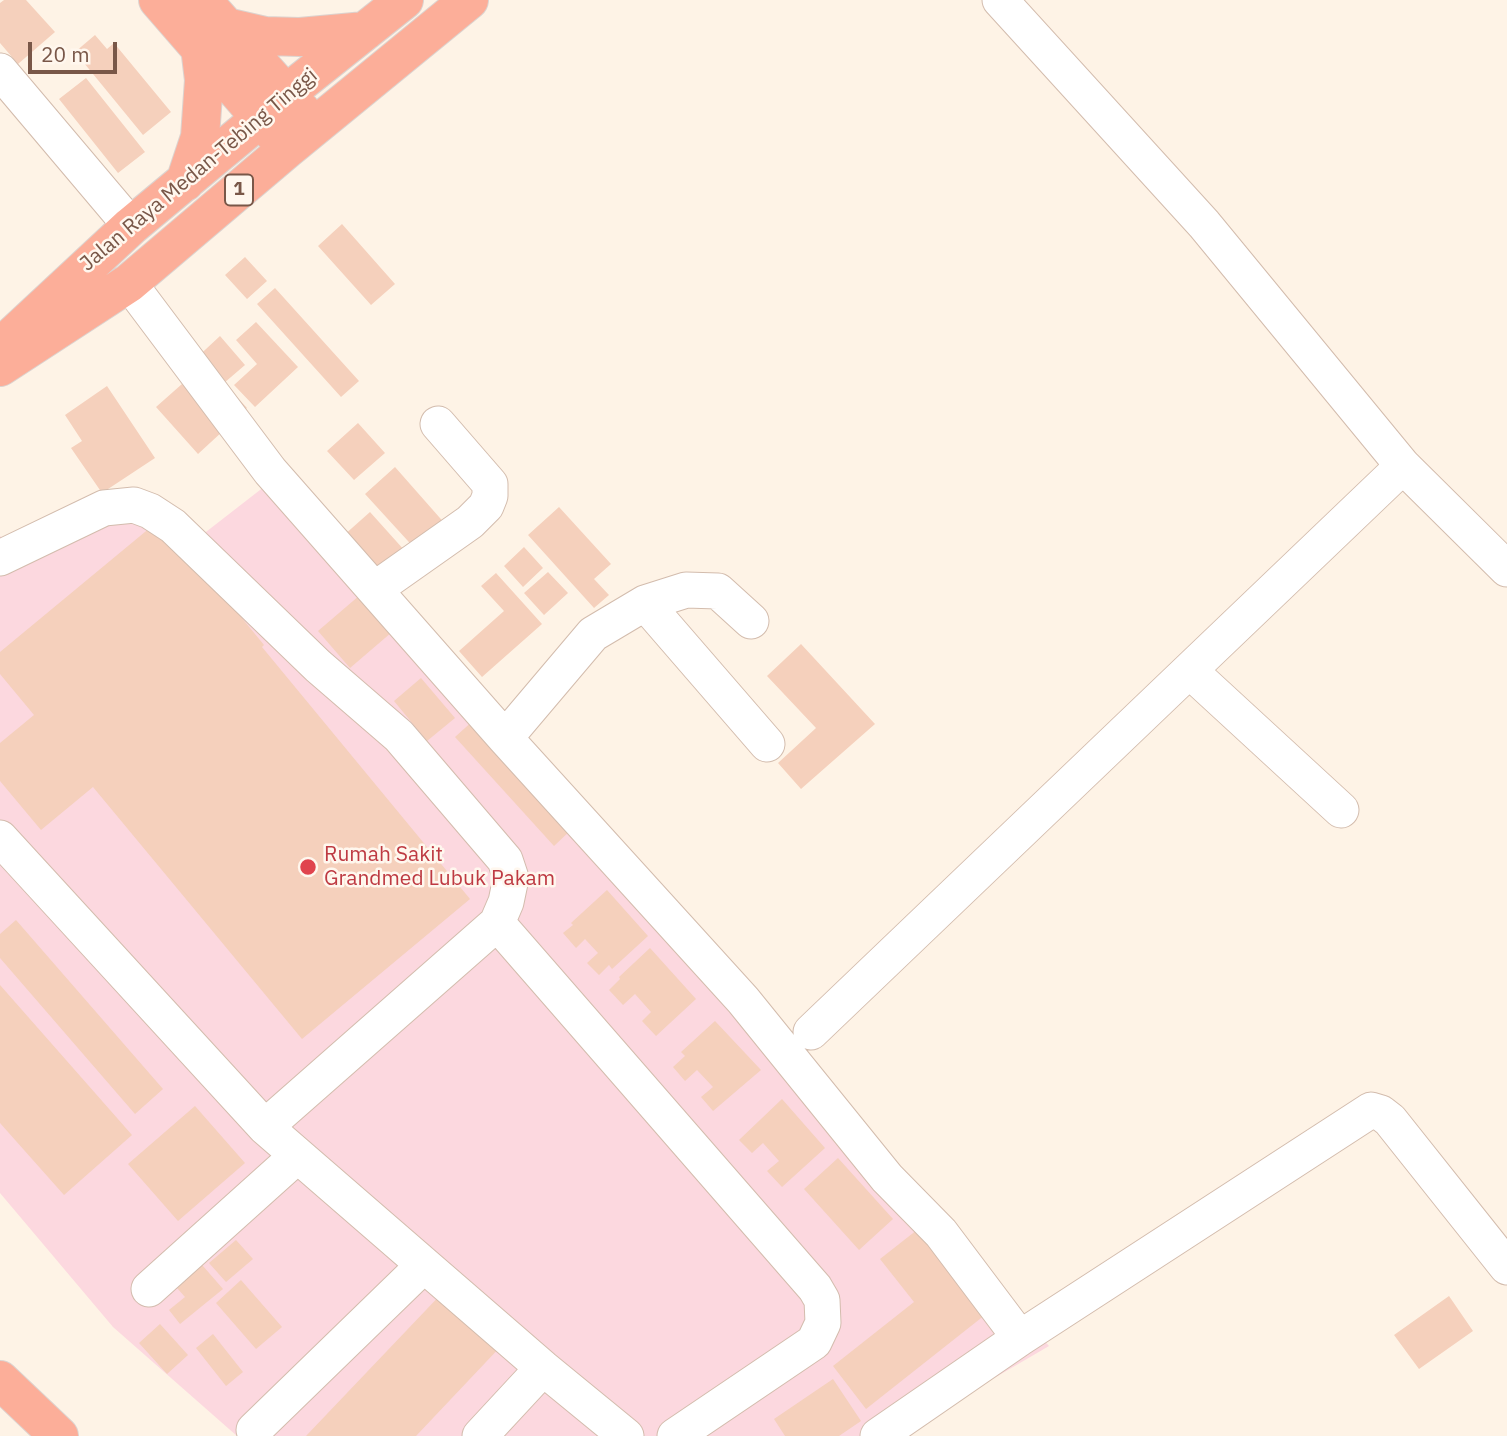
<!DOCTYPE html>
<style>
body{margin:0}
#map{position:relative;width:1507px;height:1436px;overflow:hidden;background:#fef3e6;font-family:"IBM Plex Sans",sans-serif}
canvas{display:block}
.scale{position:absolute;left:28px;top:42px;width:89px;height:32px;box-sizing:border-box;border:4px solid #795748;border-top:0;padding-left:9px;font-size:21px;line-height:24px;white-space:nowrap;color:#795748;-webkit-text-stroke:5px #fff7ee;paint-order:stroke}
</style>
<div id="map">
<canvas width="1507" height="1436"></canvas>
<div class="scale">20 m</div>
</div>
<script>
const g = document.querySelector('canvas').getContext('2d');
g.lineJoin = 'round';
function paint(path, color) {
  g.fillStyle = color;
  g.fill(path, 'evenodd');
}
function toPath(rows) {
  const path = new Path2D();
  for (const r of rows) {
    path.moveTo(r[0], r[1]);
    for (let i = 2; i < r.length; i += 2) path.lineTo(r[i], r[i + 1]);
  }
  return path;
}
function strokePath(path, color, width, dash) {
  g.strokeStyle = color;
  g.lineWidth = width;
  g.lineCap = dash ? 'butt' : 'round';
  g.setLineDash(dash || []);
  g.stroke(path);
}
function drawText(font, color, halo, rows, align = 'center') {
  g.font = font + ' "IBM Plex Sans",sans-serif';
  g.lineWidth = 5;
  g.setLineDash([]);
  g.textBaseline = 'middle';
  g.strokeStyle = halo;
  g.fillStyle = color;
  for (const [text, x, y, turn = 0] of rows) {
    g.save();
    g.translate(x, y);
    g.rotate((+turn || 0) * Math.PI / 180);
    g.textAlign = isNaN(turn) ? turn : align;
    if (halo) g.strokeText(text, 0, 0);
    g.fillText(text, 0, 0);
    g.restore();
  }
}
paint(toPath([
 [269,483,1049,1346,895,1436,237,1436,113,1327,0,1193,0,536,4,540,81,510,202,535]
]), '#fcd8df');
paint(toPath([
 [4,0,26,0,55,32,18,64,0,43,0,3],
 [95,35,107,49,114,43,171,112,143,135,75,52],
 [86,78,145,152,118,173,59,99],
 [342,224,395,284,371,305,318,246],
 [245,257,267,281,247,299,225,275],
 [275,288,359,381,341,397,257,304],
 [256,322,298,367,255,407,234,385,257,364,236,340],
 [220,336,245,365,224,383,247,408,239,415,192,362],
 [182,384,223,431,198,454,156,407],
 [107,386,155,458,102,493,71,448,82,441,65,415],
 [358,423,385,453,354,480,327,451],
 [395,467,447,526,418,552,365,494],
 [559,507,611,564,594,579,609,595,594,608,528,535],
 [370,512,405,551,379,575,343,536],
 [157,522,205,573,264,645,262,647,470,899,302,1039,93,787,41,830,0,781,0,743,34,715,0,674,0,652],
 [524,547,543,568,523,587,504,566],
 [548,572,568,593,544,615,524,593],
 [496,573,542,624,482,677,459,651,504,611,481,586],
 [360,595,392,632,350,668,318,631],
 [801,644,875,724,801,789,778,763,816,728,767,676],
 [421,678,455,718,427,741,394,701],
 [475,719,573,828,554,846,455,737],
 [607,890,648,936,612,969,609,965,599,975,587,963,598,953,585,939,576,948,563,933,573,925,571,923],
 [16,920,163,1089,135,1114,0,958,0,934],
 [650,948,696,999,656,1036,642,1021,651,1012,635,994,623,1005,609,990,620,979,619,977],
 [0,985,132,1135,64,1195,0,1123],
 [715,1021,761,1070,713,1111,701,1097,713,1087,697,1070,685,1081,673,1067,685,1056,681,1052],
 [782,1099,825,1148,782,1187,767,1171,779,1161,763,1143,752,1153,739,1140],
 [195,1106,245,1163,178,1221,128,1164],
 [838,1158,893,1219,859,1250,804,1189],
 [922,1226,990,1311,866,1409,833,1366,914,1302,880,1259],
 [236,1240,253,1259,226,1282,209,1263],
 [196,1258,223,1289,180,1324,169,1310,185,1297,170,1280],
 [241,1280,282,1327,256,1349,216,1303],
 [446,1289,503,1344,416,1436,306,1436],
 [1449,1296,1473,1331,1419,1369,1394,1335],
 [160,1324,188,1355,167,1374,139,1343],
 [213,1334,243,1372,226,1386,196,1348],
 [833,1379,861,1421,839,1436,785,1436,774,1419]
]), '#f5d0bc');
const minor = toPath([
 [1000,0,1204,224,1403,466,1507,569],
 [0,71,131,226],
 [129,283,270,471,505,738,743,1000,887,1178,941,1233,1020,1338],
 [0,558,104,508,134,505,150,511,173,526,318,666,399,736,505,860,511,878,506,902,497,923,815,1288,822,1300,823,1323,814,1342,675,1436],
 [375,589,470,522,486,506,490,496,490,484,438,424],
 [645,603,767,744],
 [1190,671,1341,810],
 [505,738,593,634,645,603,686,590,718,591,751,621],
 [0,838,265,1127,543,1368,626,1436],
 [811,1032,1403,466],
 [265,1127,497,923],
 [149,1289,297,1156],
 [254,1430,424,1265],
 [480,1436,543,1368],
 [878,1436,1020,1338,1371,1110,1381,1113,1390,1120,1507,1267]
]);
const highway = toPath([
 [158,0,277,137],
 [202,0,303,113],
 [226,27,265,36,300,37,365,31],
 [185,182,200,137,204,80,200,47],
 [4,344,131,226,261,118,287,93,404,0],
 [0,367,129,283,287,149,469,0],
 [0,1380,59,1436]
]);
strokePath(minor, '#d3bcad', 37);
strokePath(highway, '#dcd3cf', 40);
strokePath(minor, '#fff', 35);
strokePath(highway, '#fcae99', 38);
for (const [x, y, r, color] of [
 [308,867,9,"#e0444e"]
]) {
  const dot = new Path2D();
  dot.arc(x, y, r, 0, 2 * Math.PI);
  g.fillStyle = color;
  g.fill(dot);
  strokePath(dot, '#fff7ee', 2.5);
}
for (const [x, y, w] of [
 [239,190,28]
]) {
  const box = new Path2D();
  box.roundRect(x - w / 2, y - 15.5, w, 31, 5);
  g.fillStyle = '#fff7ee';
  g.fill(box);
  strokePath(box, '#795748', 2);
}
drawText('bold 19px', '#795748', null, [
 ["1",239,190]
]);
drawText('21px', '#795748', '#fff7ee', [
 ["Jalan Raya Medan-Tebing Tinggi",199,170,-40]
]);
drawText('21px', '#be3a42', '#fff7ee', [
 ["Rumah Sakit",324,855],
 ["Grandmed Lubuk Pakam",324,879]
], 'left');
</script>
